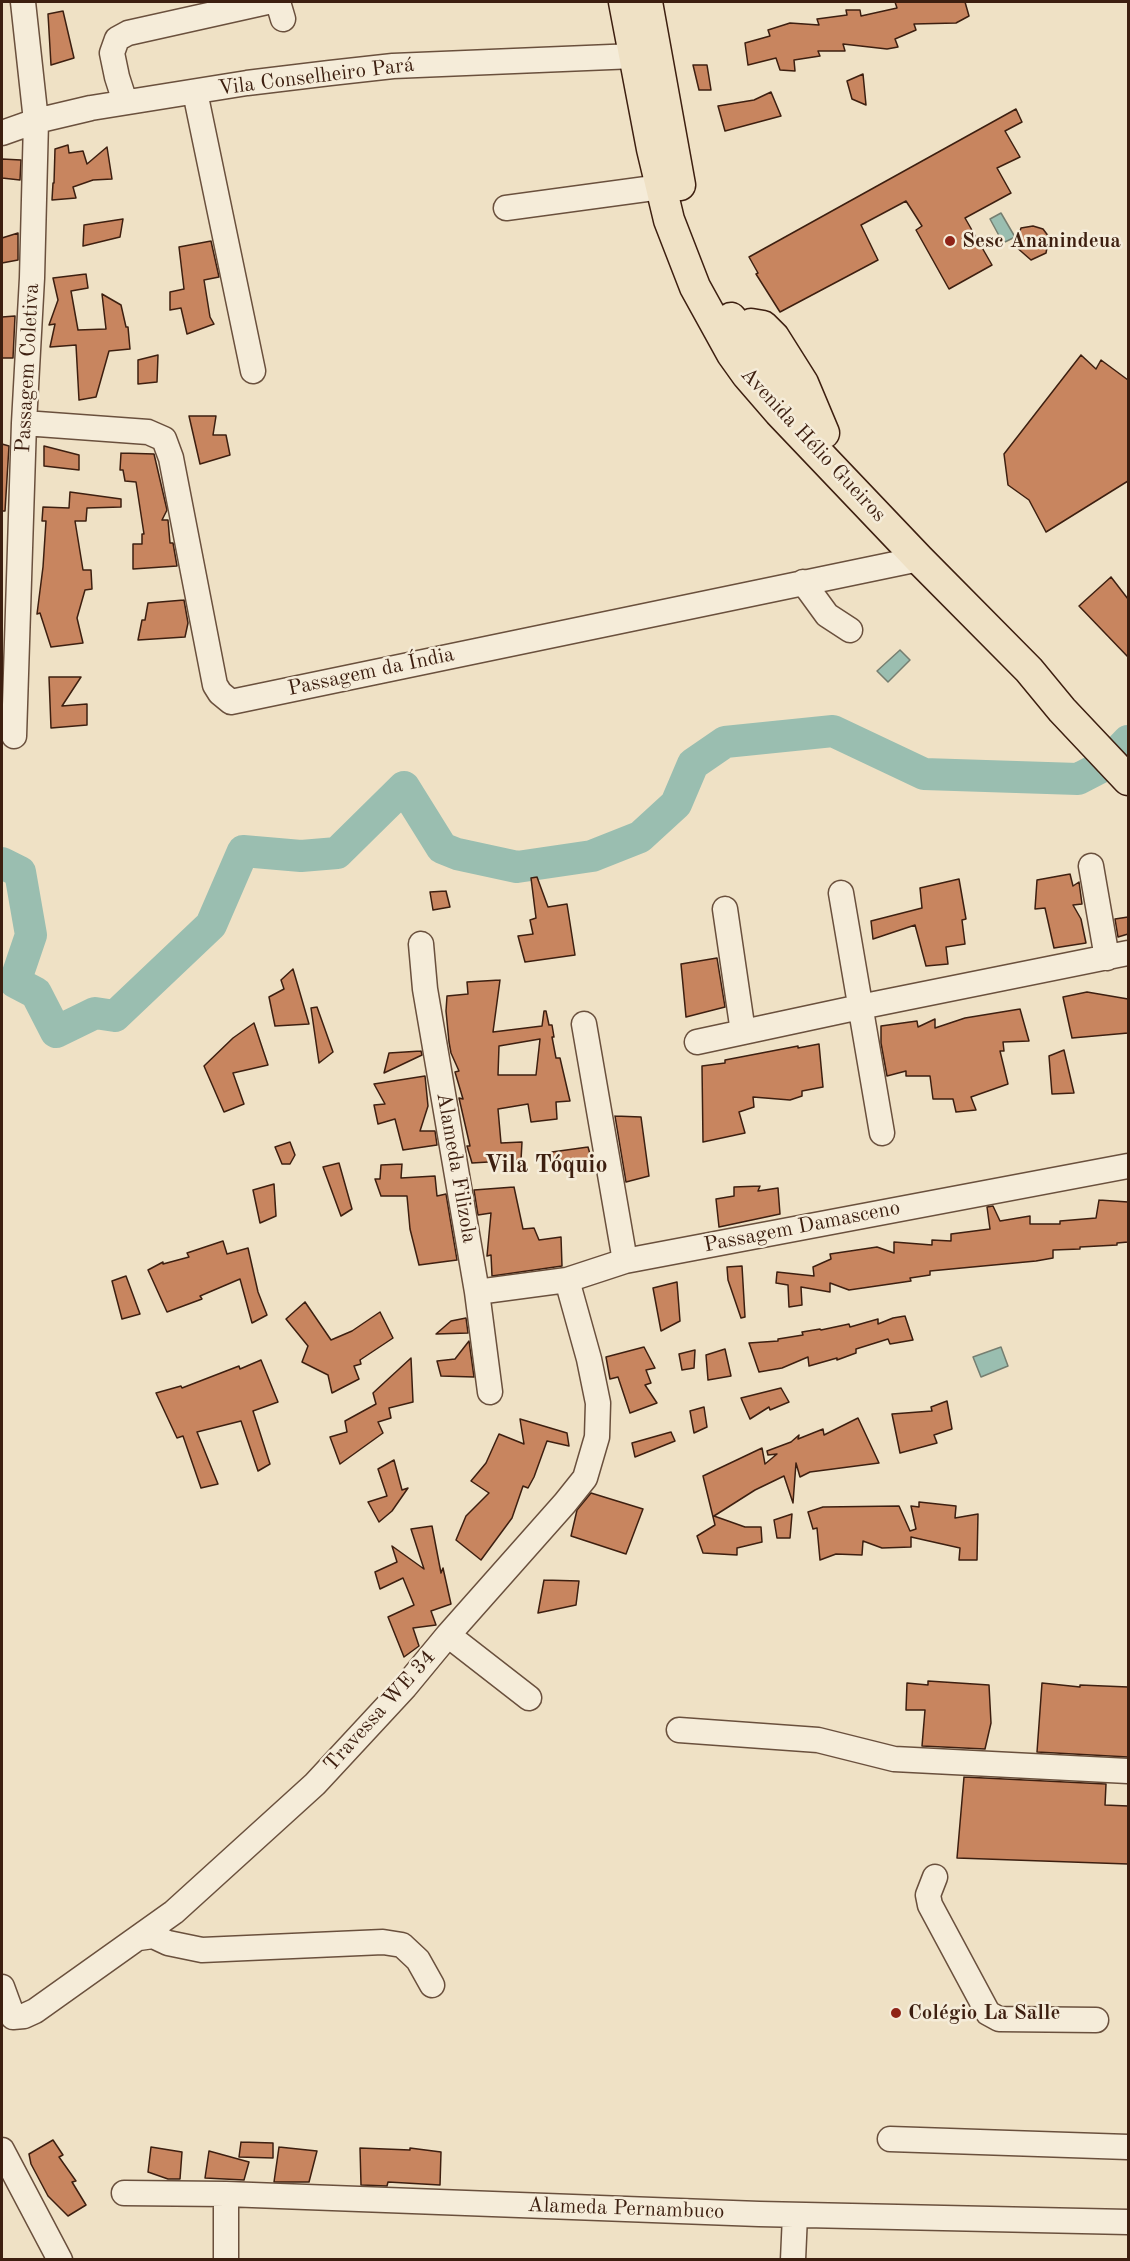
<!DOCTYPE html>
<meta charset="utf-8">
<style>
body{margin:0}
#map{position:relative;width:1130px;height:2261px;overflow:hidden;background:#efe1c5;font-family:"Old Standard TT",serif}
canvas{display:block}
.frame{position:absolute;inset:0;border:3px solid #3d1f10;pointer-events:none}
</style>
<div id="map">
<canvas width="1130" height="2261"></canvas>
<div class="frame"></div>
</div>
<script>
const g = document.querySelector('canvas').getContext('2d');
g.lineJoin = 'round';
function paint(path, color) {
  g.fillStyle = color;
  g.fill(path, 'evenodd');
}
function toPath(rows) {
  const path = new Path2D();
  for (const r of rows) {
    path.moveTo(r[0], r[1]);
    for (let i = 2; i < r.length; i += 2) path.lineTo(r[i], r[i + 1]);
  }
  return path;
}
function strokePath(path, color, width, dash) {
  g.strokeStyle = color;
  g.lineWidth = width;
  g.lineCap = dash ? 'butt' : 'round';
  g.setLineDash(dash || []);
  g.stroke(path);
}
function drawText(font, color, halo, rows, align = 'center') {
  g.font = font + ' "Old Standard TT",serif';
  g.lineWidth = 5;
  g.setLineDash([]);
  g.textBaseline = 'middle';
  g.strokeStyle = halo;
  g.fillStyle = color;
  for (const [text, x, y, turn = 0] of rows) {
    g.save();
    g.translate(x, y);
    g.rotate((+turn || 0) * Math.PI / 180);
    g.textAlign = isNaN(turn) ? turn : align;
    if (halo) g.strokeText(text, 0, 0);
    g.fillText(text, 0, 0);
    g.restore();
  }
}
const water = toPath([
 [1001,213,1015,237,1003,243,990,219,1001,213],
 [900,650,910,660,888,682,877,671,900,650],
 [1001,1347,1008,1366,981,1377,973,1357,1001,1347]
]);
paint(water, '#9abeb0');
strokePath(water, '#757e70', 1.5);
strokePath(toPath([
 [2,863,20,872,31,935,15,982,36,993,56,1032,95,1013,115,1016,211,925,243,851,301,856,337,853,404,787,442,848,457,854,517,867,592,856,640,837,676,804,693,764,725,742,833,731,924,774,1078,779,1105,765,1128,741]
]), '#9abeb0', 32);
const building = toPath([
 [895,2,965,2,969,16,956,23,914,24,916,30,895,39,898,47,887,49,843,44,845,51,818,51,820,56,794,60,795,71,780,70,776,58,748,65,745,43,770,36,768,30,790,23,819,25,817,19,847,15,846,10,860,10,861,16,897,8,895,2],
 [63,11,74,58,51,65,48,14,63,11],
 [693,65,707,65,711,90,699,90,693,65],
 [863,74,866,105,852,99,847,81,863,74],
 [771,92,781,116,725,131,718,106,754,100,771,92],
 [1016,109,1022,122,1005,131,1020,157,997,168,1011,193,965,218,992,265,949,289,916,230,922,226,906,201,861,225,878,260,780,312,756,274,758,273,749,257,1016,109],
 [68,145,69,153,83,151,87,164,107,147,112,179,93,180,73,187,76,198,52,200,53,183,54,183,55,149,68,145],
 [2,159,21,160,20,180,2,178,2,159],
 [123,219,120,237,83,246,84,225,123,219],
 [1033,226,1043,229,1049,237,1046,253,1031,260,1015,246,1021,228,1033,226],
 [18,233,18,260,2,263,2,238,18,233],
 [211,241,219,277,204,280,210,317,214,324,187,334,181,308,170,310,170,292,184,289,179,247,211,241],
 [86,274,88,288,71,291,78,330,106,329,102,294,121,305,126,327,128,327,130,349,109,351,96,397,79,400,76,345,50,347,55,324,49,325,58,300,53,278,86,274],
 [15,316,13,358,2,358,2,317,15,316],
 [158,355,157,382,138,384,138,360,158,355],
 [1081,355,1096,369,1101,360,1128,380,1128,481,1046,532,1029,500,1008,485,1004,454,1081,355],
 [189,416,216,416,213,435,226,435,230,455,200,464,189,416],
 [2,444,9,446,5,511,2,511,2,444],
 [44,446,79,455,79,470,44,466,44,446],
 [121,453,154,454,167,510,162,520,168,520,170,543,173,543,177,566,133,569,133,544,142,544,142,534,144,534,136,482,125,481,123,470,120,470,121,453],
 [70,492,121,499,121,507,87,508,86,521,75,521,83,570,91,570,92,589,85,590,77,618,83,643,51,647,40,613,37,614,43,567,46,521,42,521,43,507,69,508,70,492],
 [1111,577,1128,599,1128,657,1079,606,1111,577],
 [184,600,188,623,185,637,138,640,142,620,145,620,148,603,184,600],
 [49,677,81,677,62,706,87,704,87,725,51,728,49,677],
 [1070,874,1073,886,1079,882,1082,904,1073,905,1081,919,1086,943,1054,948,1045,908,1035,909,1037,880,1070,874],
 [537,877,548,907,567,904,575,955,525,962,518,936,533,934,530,920,536,918,531,878,537,877],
 [959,879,966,919,962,920,965,944,946,947,948,964,926,966,915,925,873,939,871,921,922,908,920,888,959,879],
 [446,891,450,907,433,910,430,892,446,891],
 [1128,917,1128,934,1118,937,1115,919,1128,917],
 [717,958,725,1007,686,1017,681,964,717,958],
 [293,969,309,1024,275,1026,269,997,284,989,281,980,293,969],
 [500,980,493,1032,542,1026,544,1011,546,1011,549,1025,552,1025,554,1037,552,1037,556,1058,560,1058,570,1101,556,1102,557,1119,531,1122,528,1104,498,1109,501,1143,522,1142,521,1160,472,1163,467,1146,470,1146,459,1098,463,1099,455,1072,459,1071,451,1053,449,1042,446,1011,447,996,468,994,467,982,500,980],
 [540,1039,536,1075,498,1075,499,1046,540,1039],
 [1087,992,1128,999,1128,1033,1072,1038,1063,997,1087,992],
 [317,1007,333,1052,319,1063,311,1008,317,1007],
 [1020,1009,1029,1041,1003,1042,1004,1051,1000,1051,1008,1084,971,1097,976,1110,956,1112,953,1099,933,1099,930,1076,906,1076,906,1071,887,1076,881,1043,881,1026,917,1021,918,1027,935,1019,935,1028,965,1018,1020,1009],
 [254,1023,268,1065,233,1073,244,1104,224,1112,204,1066,233,1038,254,1023],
 [819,1044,823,1087,802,1091,802,1096,790,1100,753,1097,754,1107,739,1112,745,1133,703,1142,702,1066,725,1063,725,1060,798,1046,798,1048,819,1044],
 [1064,1050,1074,1093,1052,1094,1049,1056,1064,1050],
 [421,1051,422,1055,384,1073,389,1053,421,1051],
 [425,1076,428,1106,420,1131,435,1131,437,1145,403,1150,395,1119,378,1124,374,1105,385,1104,374,1084,425,1076],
 [615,1116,641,1117,649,1176,626,1182,615,1116],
 [290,1142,295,1155,290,1164,282,1164,275,1147,290,1142],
 [588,1147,592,1161,554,1166,552,1152,588,1147],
 [339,1163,352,1209,341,1216,323,1167,339,1163],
 [402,1164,401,1178,435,1176,437,1196,446,1194,457,1260,419,1265,410,1229,407,1196,381,1196,375,1179,380,1179,381,1165,402,1164],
 [274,1184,276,1216,260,1223,253,1190,274,1184],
 [760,1186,758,1191,778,1188,780,1214,719,1227,716,1199,734,1196,734,1187,760,1186],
 [514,1187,523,1229,534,1228,539,1240,561,1237,562,1266,492,1276,491,1255,487,1256,491,1213,478,1215,474,1190,514,1187],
 [1099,1200,1128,1202,1128,1242,1117,1243,1117,1245,1080,1247,1080,1249,1053,1250,1053,1258,1036,1261,930,1271,930,1275,910,1278,911,1281,849,1290,830,1283,830,1292,801,1287,802,1305,789,1307,788,1285,776,1283,777,1272,814,1276,813,1267,831,1259,830,1254,877,1247,894,1253,894,1242,932,1245,932,1240,951,1241,951,1234,990,1229,987,1207,993,1206,1000,1221,1030,1216,1030,1224,1060,1224,1060,1221,1096,1218,1099,1200],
 [223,1241,227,1254,248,1248,258,1292,267,1315,252,1323,240,1279,200,1296,202,1299,167,1312,148,1270,163,1262,163,1264,189,1257,187,1253,223,1241],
 [742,1266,745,1317,741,1318,728,1280,727,1267,742,1266],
 [126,1276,140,1314,122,1319,112,1281,126,1276],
 [677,1282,680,1321,661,1331,653,1288,677,1282],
 [305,1302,331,1340,352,1331,380,1312,393,1338,360,1360,361,1364,354,1366,359,1379,332,1393,328,1375,302,1362,308,1346,286,1319,305,1302],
 [905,1316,913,1340,890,1344,888,1339,856,1349,856,1353,837,1360,837,1358,809,1366,808,1357,782,1368,759,1372,749,1343,778,1341,778,1339,803,1335,802,1332,820,1329,821,1330,849,1324,850,1327,878,1319,878,1324,893,1318,905,1316],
 [466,1318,468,1333,436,1334,451,1321,466,1318],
 [469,1341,474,1377,441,1376,437,1361,455,1359,469,1341],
 [644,1347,655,1368,646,1370,651,1383,645,1385,657,1403,630,1413,618,1377,610,1379,606,1357,644,1347],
 [725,1349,731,1376,708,1380,706,1355,725,1349],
 [695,1350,694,1368,682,1370,679,1354,695,1350],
 [411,1358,413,1402,389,1408,391,1418,378,1422,383,1433,340,1464,330,1437,347,1432,345,1421,376,1404,373,1393,411,1358],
 [261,1360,278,1402,253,1411,270,1464,258,1471,241,1421,197,1432,218,1484,201,1488,183,1436,177,1438,156,1393,181,1386,182,1388,239,1366,240,1369,261,1360],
 [781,1388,789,1402,770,1410,769,1407,750,1419,741,1398,781,1388],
 [947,1401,952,1429,934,1435,937,1443,900,1453,892,1414,932,1411,931,1407,947,1401],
 [704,1407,707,1427,694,1433,690,1411,704,1407],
 [858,1418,879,1463,810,1472,800,1477,796,1463,793,1503,784,1476,755,1490,714,1516,745,1527,761,1527,762,1542,737,1548,737,1555,703,1553,697,1536,715,1525,703,1476,762,1448,765,1464,777,1454,768,1455,767,1451,791,1442,799,1435,798,1439,823,1429,824,1435,858,1418],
 [520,1419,567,1433,569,1446,547,1441,534,1477,528,1488,523,1486,512,1518,481,1560,456,1540,466,1516,489,1493,471,1481,486,1463,499,1434,524,1444,520,1419],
 [671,1432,675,1441,635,1457,632,1443,671,1432],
 [394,1460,402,1490,408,1488,392,1511,379,1522,368,1502,387,1496,378,1469,394,1460],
 [591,1493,643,1509,626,1554,571,1536,577,1510,591,1493],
 [919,1502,956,1506,955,1518,978,1514,977,1560,959,1560,960,1548,911,1537,911,1547,882,1548,863,1541,862,1555,836,1554,820,1560,817,1528,813,1529,808,1512,823,1507,899,1506,910,1531,916,1529,911,1506,919,1507,919,1502],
 [792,1514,790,1538,777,1538,774,1520,792,1514],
 [432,1526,441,1573,443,1568,451,1604,431,1611,436,1625,413,1628,419,1646,404,1657,388,1617,414,1605,403,1578,380,1589,375,1572,397,1562,392,1546,424,1569,411,1529,432,1526],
 [544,1580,579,1581,576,1605,538,1613,544,1580],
 [928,1681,989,1685,991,1723,985,1749,922,1746,925,1710,906,1710,907,1683,928,1685,928,1681],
 [1042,1683,1080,1687,1080,1685,1128,1687,1128,1757,1037,1752,1042,1683],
 [964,1777,1106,1784,1105,1805,1128,1806,1128,1864,957,1858,964,1777],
 [53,2140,63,2155,59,2157,76,2181,72,2182,86,2205,68,2216,48,2196,31,2164,29,2154,53,2140],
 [241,2142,273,2143,273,2158,239,2157,241,2142],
 [151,2147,182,2152,180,2179,168,2179,148,2172,151,2147],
 [279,2147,317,2151,309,2182,274,2182,279,2147],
 [360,2148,410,2150,410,2148,441,2152,440,2185,388,2182,387,2186,361,2185,360,2148],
 [209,2151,249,2162,244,2180,205,2178,209,2151]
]);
paint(building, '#c8855f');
strokePath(building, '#3d1f10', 1.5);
const minor = toPath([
 [278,2,283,19],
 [195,92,253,371],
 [125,102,117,77,112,53,117,39,128,33,267,2],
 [2,133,36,121,91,108,247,83,330,73,393,66,635,56],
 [506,208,661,187],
 [24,423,148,432,164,439,171,458,215,685,220,693,231,702,919,559],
 [803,582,827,615,850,630],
 [14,736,24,423,32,278,36,121,23,2],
 [1091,866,1107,958],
 [841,893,882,1133],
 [725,909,743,1032],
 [421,944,425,989,477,1292,490,1392],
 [584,1024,625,1261],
 [697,1042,860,1007,1128,953],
 [477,1292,567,1280,625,1261,1128,1166],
 [448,1635,529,1698],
 [679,1730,818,1740,894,1759,1128,1771],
 [935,1877,928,1895,930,1905,988,2013,999,2019,1096,2020],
 [139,1938,153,1936,168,1943,202,1950,383,1942,402,1945,418,1960,432,1985],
 [2,1987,13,2017,24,2016,35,2011,174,1912,315,1784,405,1687,448,1635,565,1503,585,1478,597,1437,598,1403,589,1359,567,1280],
 [890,2139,1128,2147],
 [2,2150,60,2260],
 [124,2193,226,2194,759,2214,1128,2222],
 [226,2194,226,2260],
 [793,2260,795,2215]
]);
const major = toPath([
 [624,2,652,149,669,220,695,287,732,354,747,375,779,412,919,559,1029,670,1062,710,1128,780],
 [647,2,680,185],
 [731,318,796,401],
 [726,338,751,324,763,326,774,337,803,383,824,433]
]);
strokePath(minor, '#6a503d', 27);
strokePath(major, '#3d1f10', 33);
strokePath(minor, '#f5ecd9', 24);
strokePath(major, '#efe1c5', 30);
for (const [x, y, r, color] of [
 [950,241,6,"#8f2418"],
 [896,2013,6,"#8f2418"]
]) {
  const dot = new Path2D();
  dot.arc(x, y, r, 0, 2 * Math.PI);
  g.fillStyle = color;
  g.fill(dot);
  strokePath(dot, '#f5ecd9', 2);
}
drawText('21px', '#3d1f10', '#f5ecd9', [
 ["Vila Conselheiro Pará",316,77,-7],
 ["Passagem Coletiva",28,368,-87],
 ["Avenida Hélio Gueiros",813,445,47],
 ["Passagem da Índia",371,672,-12],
 ["Alameda Filizola",456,1168,80],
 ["Passagem Damasceno",802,1227,-11],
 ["Travessa WE 34",380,1711,-48],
 ["Alameda Pernambuco",626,2209,2]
]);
drawText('bold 21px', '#3d1f10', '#f5ecd9', [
 ["Sesc Ananindeua",962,241],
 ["Colégio La Salle",908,2013]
], 'left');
drawText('bold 24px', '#3d1f10', '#f5ecd9', [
 ["Vila Tóquio",546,1166]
]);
</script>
